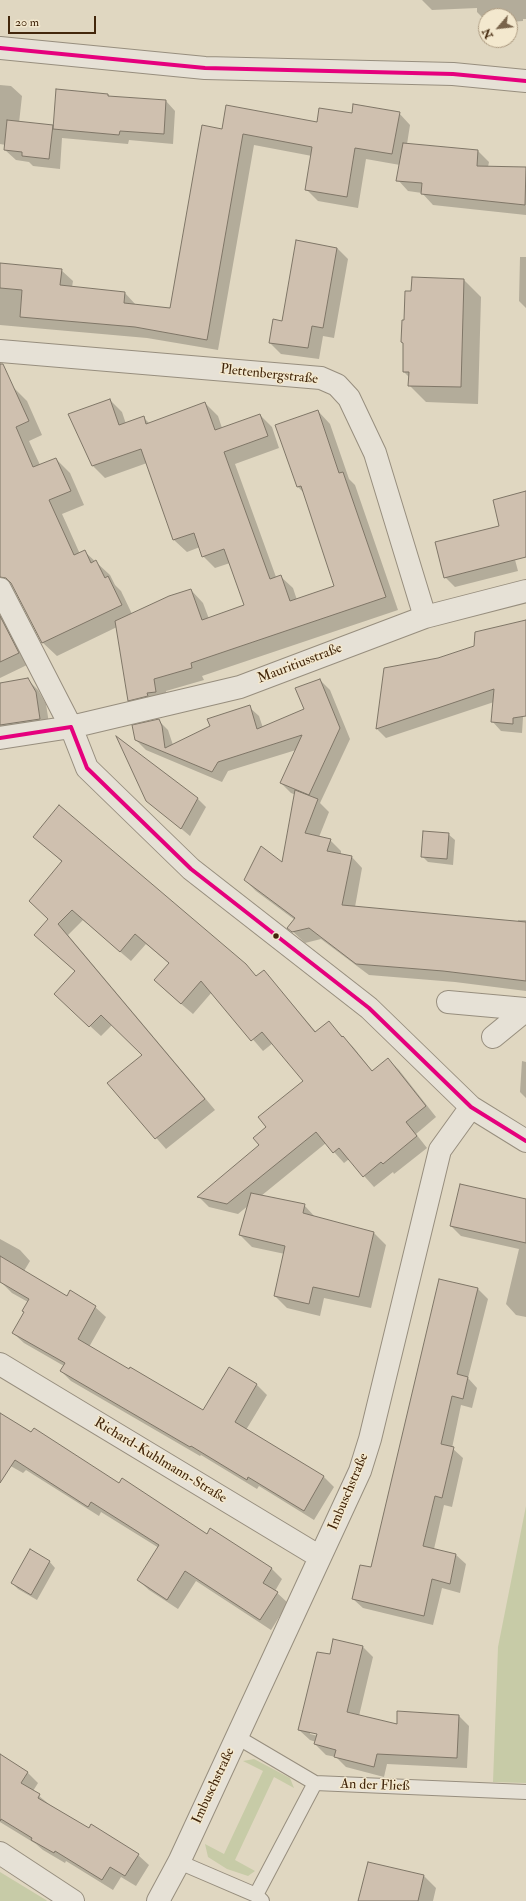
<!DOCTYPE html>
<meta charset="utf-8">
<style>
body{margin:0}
#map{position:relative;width:526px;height:1901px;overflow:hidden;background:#e0d7c1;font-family:"IM FELL Double Pica",serif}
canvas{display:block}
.north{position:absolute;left:478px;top:8px;width:40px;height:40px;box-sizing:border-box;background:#f3e8ce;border:1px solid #ac9a80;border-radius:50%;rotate:242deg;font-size:11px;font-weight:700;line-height:16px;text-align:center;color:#42260b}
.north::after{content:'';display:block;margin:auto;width:14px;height:18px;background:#79644b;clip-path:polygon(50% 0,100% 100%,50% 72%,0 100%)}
.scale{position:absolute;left:8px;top:16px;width:88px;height:18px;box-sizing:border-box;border:2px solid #42260b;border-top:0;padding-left:5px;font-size:12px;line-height:14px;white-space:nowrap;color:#42260b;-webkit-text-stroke:3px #f3e8ce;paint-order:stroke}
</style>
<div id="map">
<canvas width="526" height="1901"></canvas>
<div class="north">N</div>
<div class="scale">20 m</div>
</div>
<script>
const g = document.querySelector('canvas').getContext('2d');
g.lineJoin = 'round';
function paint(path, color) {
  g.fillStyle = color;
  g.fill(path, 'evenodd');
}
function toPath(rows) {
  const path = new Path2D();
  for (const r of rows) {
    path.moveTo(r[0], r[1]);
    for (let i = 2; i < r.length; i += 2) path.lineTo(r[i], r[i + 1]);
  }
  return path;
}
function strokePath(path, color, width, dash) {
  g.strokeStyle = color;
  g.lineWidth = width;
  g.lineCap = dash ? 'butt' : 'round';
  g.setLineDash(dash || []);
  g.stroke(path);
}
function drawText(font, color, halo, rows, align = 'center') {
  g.font = font + ' "IM FELL Double Pica",serif';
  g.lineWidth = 3;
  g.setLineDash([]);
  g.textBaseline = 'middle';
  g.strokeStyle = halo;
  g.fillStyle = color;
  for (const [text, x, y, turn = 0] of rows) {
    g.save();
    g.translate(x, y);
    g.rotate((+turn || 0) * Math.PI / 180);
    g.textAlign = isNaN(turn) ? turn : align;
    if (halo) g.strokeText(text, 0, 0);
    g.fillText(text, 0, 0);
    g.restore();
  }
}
paint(toPath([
 [526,1506,526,1783,493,1782,498,1647],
 [254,1759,290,1778,294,1788,274,1777,235,1860,255,1871,248,1876,227,1869,208,1857,205,1844,224,1854,263,1771,243,1761],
 [0,1872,46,1900,47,1901,0,1901]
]), '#c7cba7');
paint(toPath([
 [422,0,526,0,526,19,523,19,523,21,510,22,510,16,486,16,486,21,477,12,477,8,432,10],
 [0,85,11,86,22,96,19,123,52,126,54,127,108,95,110,97,166,101,175,111,173,144,129,140,128,144,62,138,60,169,33,166,29,162,16,160,5,150,6,145,0,144],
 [399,113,410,125,407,144,478,151,489,162,488,167,526,168,526,215,433,205,422,193,408,191,398,180,400,165,366,159,358,208,318,201,306,189,312,156,254,145,218,350,147,338,0,325,0,264,61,270,73,281,72,287,125,293,136,305,171,309,223,130,318,123,353,114],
 [337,248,348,259,334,338,323,336,319,359,281,354,270,343],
 [520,257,526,257,526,308,519,301],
 [464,280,481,297,478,404,426,402,409,385,410,378,404,372,404,344,402,342,412,292],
 [13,387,27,401,42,435,29,441,40,465,56,459,70,473,84,505,62,514,80,554,85,552,110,575,115,585,121,591,132,614,191,590,203,603,209,619,245,606,230,563,215,568,203,556,200,547,187,552,174,540,147,463,105,478,93,466,69,415,110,400,122,412,126,424,143,417,149,423,205,403,218,416,222,428,260,415,272,427,279,448,235,464,276,577,280,576,293,588,297,600,336,587,304,493,298,487,318,411,330,424,349,479,355,485,398,610,202,676,204,680,166,691,168,704,142,712,129,700,117,627,57,656,42,642,0,540,0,393],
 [526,493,526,533,509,537,518,571,455,587,445,577,501,526],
 [0,617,10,627,29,664,0,678],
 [526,621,526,702,524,702,522,733,501,731,492,721,494,702,386,738,377,729,385,669,438,659,475,647],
 [27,679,38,690,46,704,50,730,0,732,0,684],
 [320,680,330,690,350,739,320,803,329,812,319,837,330,840,341,851,341,854,351,856,362,868,355,907,518,922,518,920,526,920,526,991,455,982,369,975,321,939,305,943,289,928,295,920,256,891,245,880,283,864,296,795,291,793,281,783,296,750,228,771,222,782,146,750,136,740,158,720,168,730,173,745,249,707,259,716,263,728,305,709],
 [119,739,198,799,206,807,190,836,147,800],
 [448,834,455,840,453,865,428,862,422,856],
 [34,836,246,965,257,977,264,971,316,1032,328,1022,354,1048,373,1072,388,1059,399,1070,436,1117,416,1134,427,1148,394,1174,393,1172,374,1187,349,1159,344,1163,326,1143,261,1196,304,1205,316,1218,374,1233,386,1245,371,1308,324,1298,320,1316,287,1308,275,1296,285,1254,252,1247,240,1235,249,1205,238,1214,209,1207,199,1197,261,1146,268,1127,304,1081,273,1043,263,1051,212,992,193,1014,166,991,155,980,170,964,146,944,131,961,83,920,68,935,215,1110,166,1149,108,1083,143,1055,112,1025,101,1036,67,1005,76,972,46,945,49,919,62,862],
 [522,1061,526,1062,526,1098,520,1092],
 [526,1207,526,1317,516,1315,506,1304,519,1249,461,1236,451,1226],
 [0,1239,20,1250,30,1261,24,1271,68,1297,71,1292,95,1307,106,1317,89,1347,203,1411,229,1368,257,1385,267,1395,246,1430,324,1477,334,1487,314,1520,259,1486,257,1489,201,1455,200,1456,71,1381,61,1371,64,1366,24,1343,13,1333,25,1313,28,1302,12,1293,0,1281],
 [478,1289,488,1299,468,1378,477,1388,472,1408,461,1405,452,1448,463,1458,452,1507,444,1505,434,1549,456,1555,466,1564,460,1593,442,1588,433,1625,363,1608,353,1599,372,1569],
 [0,1414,207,1535,210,1529,272,1569,282,1579,275,1591,288,1603,271,1630,196,1581,178,1609,149,1590,138,1580,159,1548,101,1512,99,1516,26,1470,23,1473,0,1460],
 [49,1561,55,1568,37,1600,18,1589,12,1583],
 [363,1647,373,1657,359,1716,397,1725,459,1716,469,1726,467,1768,387,1764,384,1777,346,1767,336,1757,326,1755,315,1744,316,1742,310,1740,299,1730,331,1656],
 [310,1732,322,1735,322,1737,310,1734],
 [0,1755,27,1772,38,1783,33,1791,50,1805,89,1829,138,1855,149,1865,136,1886,121,1877,113,1890,66,1861,65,1863,43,1850,36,1844,0,1822],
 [368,1863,424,1876,436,1888,433,1901,359,1901]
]), '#0003');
const building = toPath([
 [56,89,108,94,108,96,166,100,164,134,120,131,119,135,53,129,56,89],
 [353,104,400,112,392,154,355,148,347,197,305,190,312,147,243,134,207,340,135,327,20,317,22,290,0,288,0,263,62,269,60,285,125,292,124,303,170,308,202,125,222,129,226,105,317,122,319,108,352,113,353,104],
 [7,120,53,125,49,159,22,156,22,152,4,150,7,120],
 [403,143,478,150,477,166,526,167,525,205,421,194,422,183,396,181,403,143],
 [296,240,337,248,323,328,312,326,308,348,269,343,273,319,282,321,296,240],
 [412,277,464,279,461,387,408,386,409,372,403,372,403,343,401,342,402,320,404,320,405,291,411,291,412,277],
 [0,364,3,364,29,421,16,427,33,467,56,458,71,491,49,500,74,555,85,550,91,563,96,560,105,578,108,576,122,605,42,643,11,583,6,578,0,577,0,364],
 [110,399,119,425,144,416,146,424,205,402,215,430,260,414,268,436,224,452,270,579,281,575,290,601,334,586,301,486,297,487,275,425,318,410,339,473,343,472,386,597,191,663,192,668,154,679,156,692,147,693,148,696,128,701,115,621,169,596,191,589,202,620,244,605,224,549,202,557,194,533,173,540,141,449,92,466,68,414,110,399],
 [526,491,526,557,444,578,435,542,499,526,493,500,526,491],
 [0,616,19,653,0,662,0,616],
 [526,620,526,716,513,718,513,724,491,722,494,689,376,729,384,668,438,658,474,646,475,632,526,620],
 [28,678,36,692,40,719,0,725,0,683,28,678],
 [320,679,340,728,309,795,280,783,302,735,218,762,212,772,135,740,132,725,159,719,162,726,165,748,210,726,207,719,250,705,257,729,304,709,295,688,320,679],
 [116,736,198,798,181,829,146,801,116,736],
 [295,790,318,799,305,833,331,839,327,851,352,856,342,905,526,922,526,981,443,971,356,964,309,928,292,932,287,928,295,918,244,880,261,846,282,862,295,790],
 [59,805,246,964,256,976,264,970,315,1032,329,1021,342,1037,343,1036,372,1071,388,1058,426,1106,406,1122,417,1136,383,1164,381,1162,363,1177,339,1148,333,1153,316,1132,227,1204,197,1197,259,1145,253,1138,266,1127,258,1117,303,1081,262,1032,251,1041,201,981,181,1004,154,980,169,963,135,934,120,952,72,910,58,924,205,1099,155,1139,107,1083,142,1055,101,1015,89,1027,54,994,75,971,34,935,48,919,29,901,62,861,33,837,59,805],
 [423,831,449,833,447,859,421,857,423,831],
 [460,1184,526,1199,526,1243,450,1226,460,1184],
 [251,1193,305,1204,303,1213,374,1232,359,1297,313,1287,309,1304,274,1296,285,1246,239,1235,251,1193],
 [0,1256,67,1296,70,1290,96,1306,78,1339,129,1369,130,1367,203,1410,229,1367,257,1384,235,1422,324,1476,304,1511,248,1477,247,1480,191,1446,190,1447,60,1371,65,1363,12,1333,24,1312,22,1311,29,1299,0,1282,0,1256],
 [439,1279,478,1288,457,1374,468,1377,463,1399,452,1396,441,1444,454,1447,442,1498,435,1496,423,1546,456,1554,450,1584,432,1579,424,1616,352,1599,360,1565,371,1567,439,1279],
 [0,1413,31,1432,34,1428,119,1483,122,1478,207,1534,210,1528,272,1568,263,1583,278,1592,260,1620,185,1571,167,1600,137,1580,159,1545,91,1502,88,1507,15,1460,0,1483,0,1413],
 [30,1549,50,1561,31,1595,11,1583,30,1549],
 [333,1639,363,1646,347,1712,397,1724,397,1711,459,1715,457,1758,377,1754,374,1767,334,1757,336,1750,314,1744,317,1734,298,1730,317,1652,330,1654,333,1639],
 [0,1754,28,1772,21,1783,40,1794,38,1798,89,1828,91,1824,139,1854,125,1876,110,1867,102,1880,55,1851,54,1853,31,1840,32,1838,1,1819,0,1821,0,1754],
 [368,1862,424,1875,418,1901,358,1901,368,1862]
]);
paint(building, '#cfc0af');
strokePath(building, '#7f7667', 1);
const service = toPath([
 [237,1737,315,1783,526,1792],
 [179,1862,256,1895,262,1901],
 [256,1895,315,1783]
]);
const minor = toPath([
 [0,351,321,378,337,385,349,398,375,453,425,617],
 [0,589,71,727,87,768,191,869,369,1008,471,1107,526,1141],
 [0,738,71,727,240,687,425,617,526,591],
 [448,1002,526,1009],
 [493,1037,526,1010],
 [0,1364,320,1557],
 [0,1853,73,1901],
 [158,1901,179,1862,360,1471,370,1439,440,1150,471,1107]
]);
const tertiary = toPath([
 [0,48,205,68,453,74,526,81]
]);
strokePath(service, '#978e7e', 16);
strokePath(minor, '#978e7e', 24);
strokePath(tertiary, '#978e7e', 24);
strokePath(service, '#e6e1d6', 14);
strokePath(minor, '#e6e1d6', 22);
strokePath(tertiary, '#e6e1d6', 22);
strokePath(toPath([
 [0,48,205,68,453,74,526,81],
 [71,727,87,768,191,869,369,1008,471,1107,526,1141],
 [0,738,71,727]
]), '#e5007d', 4);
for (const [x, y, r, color] of [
 [276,936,3.5,"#42260b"]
]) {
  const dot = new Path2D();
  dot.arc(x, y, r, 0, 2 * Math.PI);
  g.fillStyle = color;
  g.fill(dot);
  strokePath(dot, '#f3e8ce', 1.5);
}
drawText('14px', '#42260b', '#f3e8ce', [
 ["Plettenbergstraße",269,375,6],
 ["Mauritiusstraße",300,664,-21],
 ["Richard-Kuhlmann-Straße",160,1461,31],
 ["Imbuschstraße",349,1492,-67],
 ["Imbuschstraße",214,1786,-65],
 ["An der Fließ",375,1786,2]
]);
</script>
